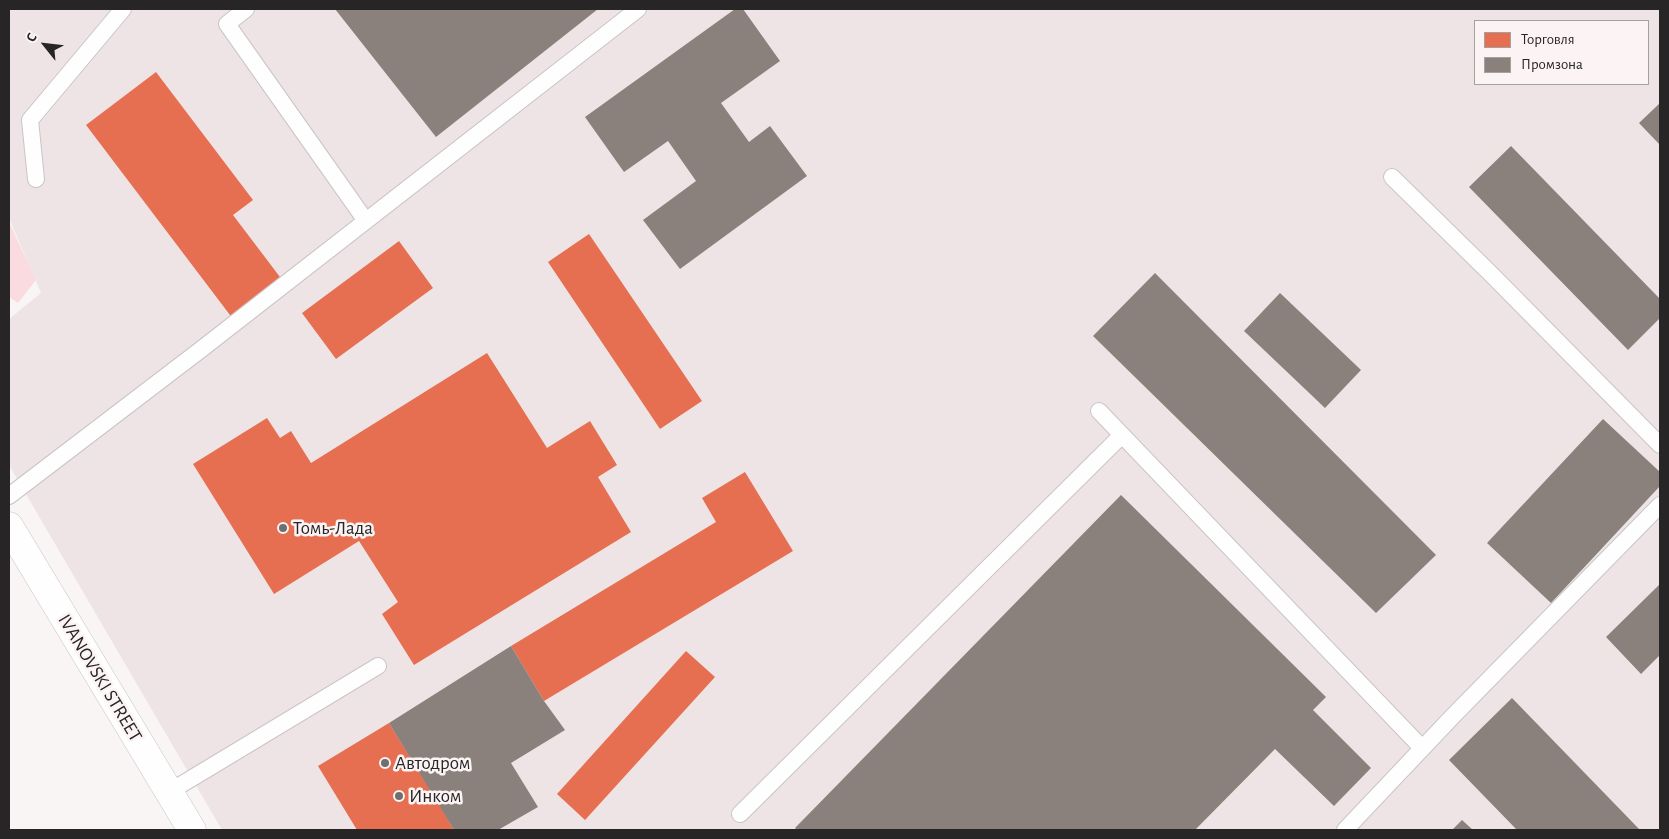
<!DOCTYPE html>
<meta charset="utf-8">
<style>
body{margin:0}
#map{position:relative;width:1669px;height:839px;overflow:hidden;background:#f9f5f5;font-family:"Alegreya Sans",sans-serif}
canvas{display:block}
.frame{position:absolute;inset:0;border:10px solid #272525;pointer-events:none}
.legend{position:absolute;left:1474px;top:20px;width:175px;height:65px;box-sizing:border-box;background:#fbf3f4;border:1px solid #a6a1a1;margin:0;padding:6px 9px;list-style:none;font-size:15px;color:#272525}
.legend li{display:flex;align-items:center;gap:10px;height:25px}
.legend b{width:25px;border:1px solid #a6a1a1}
.north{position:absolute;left:20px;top:20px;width:50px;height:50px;-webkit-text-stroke:4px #fbf3f4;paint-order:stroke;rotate:299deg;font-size:14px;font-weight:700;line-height:20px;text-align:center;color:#272525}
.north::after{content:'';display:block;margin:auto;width:18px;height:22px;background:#272525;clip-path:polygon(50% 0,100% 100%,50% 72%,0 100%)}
</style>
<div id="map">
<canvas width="1669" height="839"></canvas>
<div class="frame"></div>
<ul class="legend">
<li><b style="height:14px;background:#e76f51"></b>Торговля</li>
<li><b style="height:14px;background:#8a817c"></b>Промзона</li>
</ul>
<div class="north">С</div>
</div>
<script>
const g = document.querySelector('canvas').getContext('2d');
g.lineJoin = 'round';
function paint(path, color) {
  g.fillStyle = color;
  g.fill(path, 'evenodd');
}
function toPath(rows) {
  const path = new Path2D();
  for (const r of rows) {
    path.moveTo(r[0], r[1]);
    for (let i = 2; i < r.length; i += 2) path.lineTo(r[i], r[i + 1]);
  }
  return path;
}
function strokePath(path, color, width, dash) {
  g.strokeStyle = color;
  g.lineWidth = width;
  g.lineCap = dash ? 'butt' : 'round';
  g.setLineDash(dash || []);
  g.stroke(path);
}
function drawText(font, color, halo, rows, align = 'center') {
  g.font = font + ' "Alegreya Sans",sans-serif';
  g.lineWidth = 5;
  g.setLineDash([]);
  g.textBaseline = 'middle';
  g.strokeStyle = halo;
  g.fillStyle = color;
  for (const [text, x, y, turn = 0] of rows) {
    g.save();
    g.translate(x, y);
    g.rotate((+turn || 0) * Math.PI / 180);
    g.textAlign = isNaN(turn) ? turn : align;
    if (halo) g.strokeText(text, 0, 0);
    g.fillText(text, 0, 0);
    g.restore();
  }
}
paint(toPath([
 [9,9,1660,9,1660,830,222,830,9,465,9,319,41,293,9,218],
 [1475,21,1648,21,1648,84,1475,84]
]), '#efe4e5');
paint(toPath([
 [9,222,36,280,18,303,9,297]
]), '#fadbe0');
paint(toPath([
 [156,72,253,200,233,215,283,281,233,319,86,125],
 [589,234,702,401,660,429,548,262],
 [399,241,433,288,336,359,302,313],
 [487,353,547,448,590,421,617,465,598,477,631,532,414,665,382,614,398,602,359,541,274,594,193,464,267,418,280,438,291,431,311,463],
 [745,472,793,551,544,701,511,646,716,522,702,498],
 [686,651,715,677,585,820,557,794],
 [389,723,440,806,454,830,357,830,318,766]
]), '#e76f51');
paint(toPath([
 [335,9,598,9,436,137],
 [735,9,743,9,780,61,721,103,749,142,770,126,807,176,680,269,643,220,696,181,668,141,624,172,585,117],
 [1660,103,1660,145,1639,123],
 [1511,146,1660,299,1660,318,1628,350,1469,187],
 [1155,273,1436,555,1376,613,1093,336],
 [1280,293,1361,370,1325,408,1244,331],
 [1603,419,1660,472,1660,486,1551,603,1487,543],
 [1121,495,1326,697,1313,710,1371,768,1334,806,1275,749,1195,830,797,830,795,828],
 [1660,584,1660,655,1641,674,1606,637],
 [511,646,544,701,565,730,511,763,538,807,498,830,454,830,389,723],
 [1512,698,1640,830,1517,830,1449,760],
 [1462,820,1473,830,1452,830]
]), '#8a817c');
const service = toPath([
 [246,9,227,24,366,221],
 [1392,177,1491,274,1660,445],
 [36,179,30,120,123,9],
 [1099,411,1422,748],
 [9,496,199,351,638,9],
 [169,792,378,666],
 [740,814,1122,435],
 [1345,830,1452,717,1660,505]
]);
const secondary = toPath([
 [9,526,192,830]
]);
strokePath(service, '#c9c5c6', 18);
strokePath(secondary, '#c9c5c6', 29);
strokePath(service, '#fefefe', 16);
strokePath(secondary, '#fefefe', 28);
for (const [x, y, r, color] of [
 [283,528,5,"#706e6e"],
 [385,763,5,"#706e6e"],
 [399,796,5,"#706e6e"]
]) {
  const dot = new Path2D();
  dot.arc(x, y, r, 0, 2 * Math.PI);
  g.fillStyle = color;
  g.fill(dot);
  strokePath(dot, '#fbf3f4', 2);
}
drawText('19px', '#272525', '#fbf3f4', [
 ["Томь-Лада",293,528],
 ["Автодром",395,763],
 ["Инком",409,796]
], 'left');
drawText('19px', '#272525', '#fbf3f4', [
 ["IVANOVSKI STREET",100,678,59]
]);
</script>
